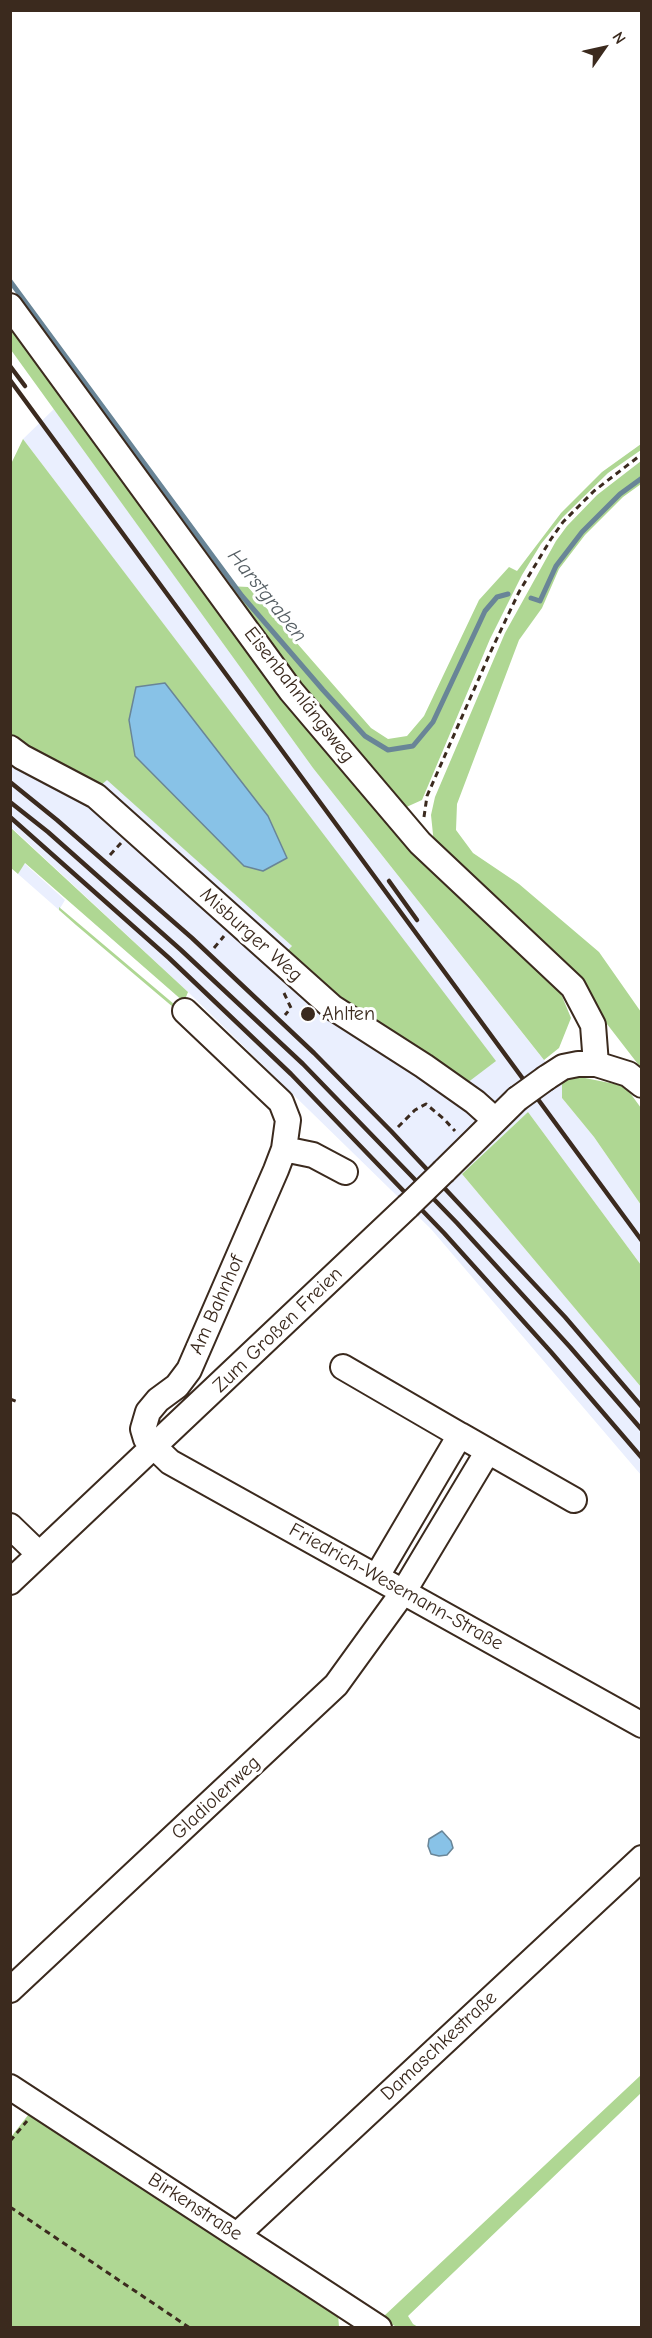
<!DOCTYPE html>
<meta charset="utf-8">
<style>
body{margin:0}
#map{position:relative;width:652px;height:2338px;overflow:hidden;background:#fff;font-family:"Comic Neue",sans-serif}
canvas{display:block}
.frame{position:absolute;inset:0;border:12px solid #3b2a1e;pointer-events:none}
.north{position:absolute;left:574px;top:18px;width:60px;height:60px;-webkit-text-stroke:4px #fff;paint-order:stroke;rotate:56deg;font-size:16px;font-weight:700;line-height:24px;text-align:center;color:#3b2a1e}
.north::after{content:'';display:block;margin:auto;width:21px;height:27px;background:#3b2a1e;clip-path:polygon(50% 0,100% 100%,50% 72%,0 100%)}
</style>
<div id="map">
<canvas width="652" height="2338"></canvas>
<div class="frame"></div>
<div class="north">N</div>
</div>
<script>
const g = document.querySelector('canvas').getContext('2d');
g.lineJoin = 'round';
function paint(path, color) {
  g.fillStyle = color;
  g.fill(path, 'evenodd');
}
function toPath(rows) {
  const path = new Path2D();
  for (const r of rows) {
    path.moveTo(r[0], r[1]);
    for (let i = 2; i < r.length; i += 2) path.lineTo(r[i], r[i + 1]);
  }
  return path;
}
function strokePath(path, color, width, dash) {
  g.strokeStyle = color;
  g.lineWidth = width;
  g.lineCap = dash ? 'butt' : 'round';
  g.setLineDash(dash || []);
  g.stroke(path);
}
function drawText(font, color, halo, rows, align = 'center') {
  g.font = font + ' "Comic Neue",sans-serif';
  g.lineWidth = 6;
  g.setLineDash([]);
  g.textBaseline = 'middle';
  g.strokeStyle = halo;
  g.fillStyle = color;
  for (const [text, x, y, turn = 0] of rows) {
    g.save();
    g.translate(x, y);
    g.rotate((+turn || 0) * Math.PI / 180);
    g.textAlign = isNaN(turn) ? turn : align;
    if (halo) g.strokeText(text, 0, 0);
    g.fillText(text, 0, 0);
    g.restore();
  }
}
paint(toPath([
 [54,409,313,768,562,1083,562,1098,594,1137,641,1205,641,1265,528,1112,462,1174,641,1387,641,1475,431,1229,188,992,11,827,10,739,107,779,292,946,285,954,495,1061,23,439],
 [24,863,65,900,59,910,18,874]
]), '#eaeffe');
paint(toPath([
 [10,318,339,766,414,853,559,989,571,1018,559,1048,544,1060,313,768,11,350],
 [23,439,496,1061,467,1083,342,1005,284,954,292,946,107,780,99,787,11,739,10,466],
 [641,444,641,450,608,473,563,517,541,544,522,575,490,639,422,800,402,809,289,677,228,586,248,587,371,728,388,739,407,736,424,716,479,600,509,567,517,571,561,513,602,472],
 [641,461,641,484,623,497,585,535,559,569,542,608,519,640,457,804,456,830,473,853,519,884,599,952,641,1012,641,1068,600,1015,568,965,479,888,434,844,431,815,435,797,505,633,556,541,567,526,597,495],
 [10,827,188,992,184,1002,25,863,18,874,11,868],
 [59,907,181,1010,180,1013,76,925,59,910],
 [575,1076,625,1086,641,1108,641,1205,594,1137,562,1098,562,1083],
 [528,1112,641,1265,641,1387,462,1174],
 [641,2075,641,2093,408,2316,413,2324,418,2327,397,2327,391,2324,391,2321,384,2316],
 [32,2110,338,2314,339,2327,11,2328,11,2137]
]), '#afd793');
const water = toPath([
 [165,683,268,816,287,858,263,871,244,866,135,756,129,720,136,687,165,683],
 [442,1831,451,1841,453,1848,447,1855,439,1856,431,1854,428,1846,429,1839,442,1831]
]);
paint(water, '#88c2e7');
strokePath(water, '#698597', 1.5);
strokePath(toPath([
 [10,281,242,596,323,690,365,736,388,750,413,746,433,722,485,611,497,597,508,594],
 [531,598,540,601,556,566,582,532,620,494,642,478]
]), '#698597', 5);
const minor = toPath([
 [10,306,291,691,420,843,573,987,593,1025,596,1064],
 [10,748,22,757,96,796,332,1007,424,1066,475,1102,495,1120],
 [185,1011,281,1102,288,1120,284,1149,276,1170,189,1370,177,1386,158,1400,148,1412,143,1429,146,1439,170,1462,642,1725],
 [546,1078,563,1067,578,1064,596,1064,628,1074,642,1085],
 [284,1149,313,1155,345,1172],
 [444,1171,517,1099],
 [343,1367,460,1435],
 [488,1451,574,1500],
 [10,1526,39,1554],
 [10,1582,408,1206],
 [10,1990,336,1685,404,1591,488,1451,460,1435,377,1576],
 [10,2087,379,2328],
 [237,2235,642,1858]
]);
strokePath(minor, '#3b2a1e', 28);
strokePath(toPath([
 [424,817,427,796,491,651,519,592,551,539,563,522,594,491,642,454],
 [110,855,121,843],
 [214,948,224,936],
 [284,993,291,1008,285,1015],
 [398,1127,415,1110,426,1104,444,1119,455,1131],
 [10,1399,18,1402],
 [10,2141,27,2121],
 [10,2207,190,2328]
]), '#3b2a1e', 3, [6, 4.5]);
strokePath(minor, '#fff', 24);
strokePath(toPath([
 [10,366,25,386],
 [10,380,642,1241],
 [10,782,57,820,192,938,314,1053,391,1131,565,1317,642,1407],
 [10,802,48,832,181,950,303,1064,457,1223,570,1347,642,1430],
 [10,817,169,958,291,1074,444,1233,551,1352,642,1458],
 [389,881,417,920]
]), '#3b2a1e', 4.5);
const minorBridge = toPath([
 [517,1099,546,1078],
 [408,1206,444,1171]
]);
strokePath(minorBridge, '#3b2a1e', 28, []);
strokePath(minorBridge, '#fff', 24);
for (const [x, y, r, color] of [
 [308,1014,8,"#3b2a1e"]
]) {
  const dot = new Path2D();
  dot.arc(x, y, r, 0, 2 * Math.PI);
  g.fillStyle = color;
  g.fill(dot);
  strokePath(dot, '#fff', 2);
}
drawText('20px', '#3b2a1e', '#fff', [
 ["Eisenbahnlängsweg",299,695,52],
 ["Misburger Weg",251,935,42],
 ["Am Bahnhof",217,1305,-66],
 ["Zum Großen Freien",278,1330,-44],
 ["Friedrich-Wesemann-Straße",396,1587,29],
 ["Gladiolenweg",216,1798,-43],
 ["Damaschkestraße",439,2046,-43],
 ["Birkenstraße",195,2207,33]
]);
drawText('20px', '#3b2a1e', '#fff', [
 ["Ahlten",322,1014]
], 'left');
drawText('italic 21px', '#565f64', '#fff', [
 ["Harstgraben",267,596,51]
]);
</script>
